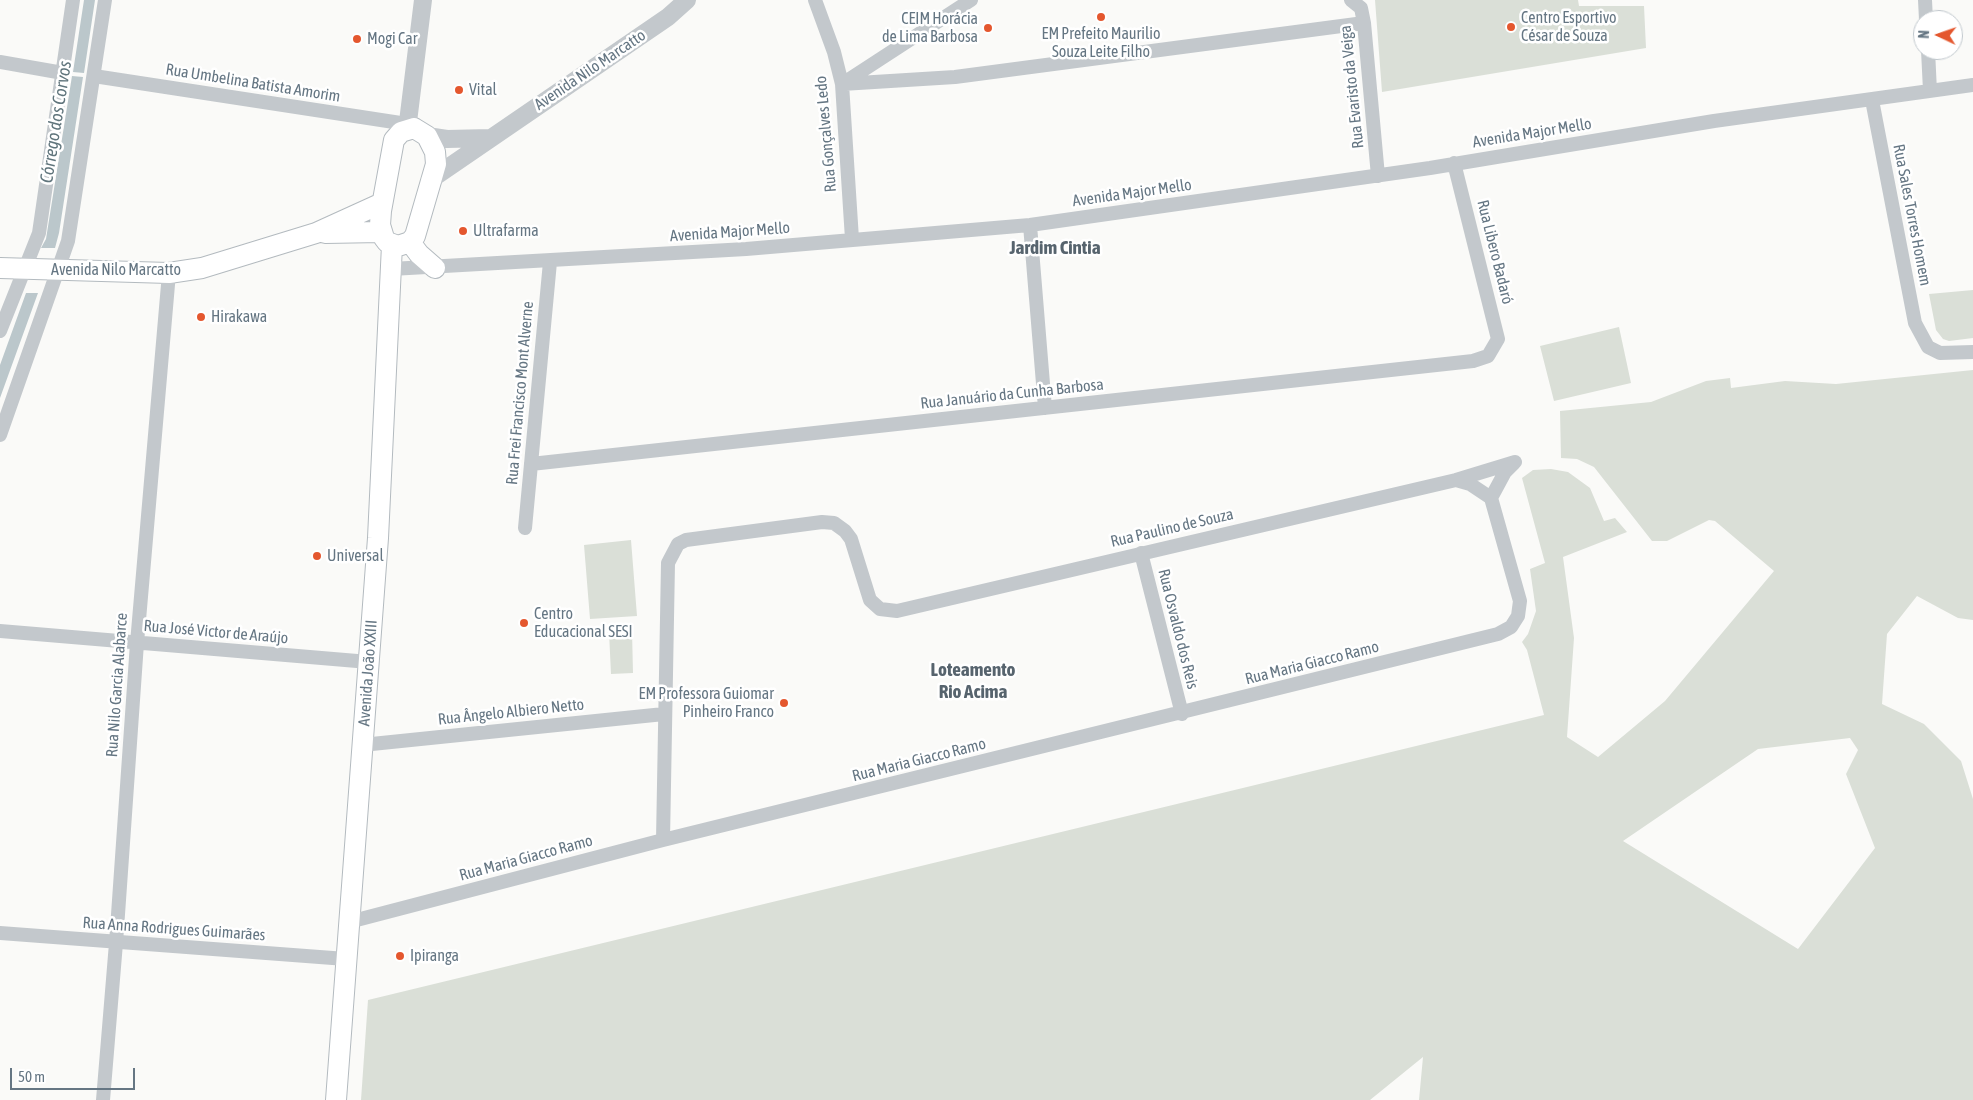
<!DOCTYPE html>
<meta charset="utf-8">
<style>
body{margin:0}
#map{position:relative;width:1973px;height:1100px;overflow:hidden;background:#fafaf8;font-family:"Asap Condensed",sans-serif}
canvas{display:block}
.north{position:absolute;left:1913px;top:10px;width:50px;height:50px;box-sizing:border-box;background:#fff;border:1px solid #c1c8cd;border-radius:50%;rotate:273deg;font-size:14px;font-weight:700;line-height:20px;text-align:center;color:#657683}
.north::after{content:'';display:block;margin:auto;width:18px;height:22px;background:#e4572e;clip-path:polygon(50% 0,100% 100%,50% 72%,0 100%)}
.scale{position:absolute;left:10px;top:1068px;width:125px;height:22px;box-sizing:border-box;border:2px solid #657683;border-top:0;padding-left:6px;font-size:15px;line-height:18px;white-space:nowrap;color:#657683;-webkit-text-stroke:4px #fff;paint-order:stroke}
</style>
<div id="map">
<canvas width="1973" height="1100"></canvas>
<div class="north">N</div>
<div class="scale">50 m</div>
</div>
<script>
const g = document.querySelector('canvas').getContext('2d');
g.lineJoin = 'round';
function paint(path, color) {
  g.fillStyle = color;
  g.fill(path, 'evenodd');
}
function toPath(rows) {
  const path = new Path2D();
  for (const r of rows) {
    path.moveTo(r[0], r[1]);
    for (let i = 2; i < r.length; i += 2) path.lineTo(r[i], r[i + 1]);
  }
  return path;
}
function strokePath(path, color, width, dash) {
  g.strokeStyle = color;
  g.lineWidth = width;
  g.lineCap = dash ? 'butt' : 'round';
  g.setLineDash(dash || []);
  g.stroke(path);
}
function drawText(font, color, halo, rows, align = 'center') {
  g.font = font + ' "Asap Condensed",sans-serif';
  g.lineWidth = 5;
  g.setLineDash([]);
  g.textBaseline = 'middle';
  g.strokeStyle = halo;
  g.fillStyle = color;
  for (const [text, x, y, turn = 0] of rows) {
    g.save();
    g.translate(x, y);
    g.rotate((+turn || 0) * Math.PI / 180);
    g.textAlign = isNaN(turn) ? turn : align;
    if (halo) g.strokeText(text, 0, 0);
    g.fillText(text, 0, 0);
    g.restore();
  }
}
paint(toPath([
 [1375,0,1578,0,1579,6,1644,6,1646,48,1382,92],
 [1973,290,1973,338,1949,341,1943,339,1936,330,1929,294],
 [1619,327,1631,383,1554,401,1540,346],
 [1973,370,1973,620,1958,618,1917,596,1887,634,1882,704,1924,724,1961,761,1973,799,1973,1100,1419,1100,1423,1057,1370,1100,361,1100,368,1000,1544,715,1527,650,1522,642,1528,634,1536,611,1530,569,1545,563,1522,478,1533,470,1551,469,1568,472,1590,488,1604,521,1615,518,1627,532,1563,557,1574,638,1567,737,1598,757,1665,701,1774,571,1715,521,1709,520,1667,541,1652,541,1594,467,1577,459,1561,458,1560,411,1651,402,1706,381,1730,378,1731,388,1785,381,1836,384],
 [1850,738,1858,750,1846,774,1875,848,1798,949,1623,841,1758,749],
 [631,540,637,616,590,619,584,545],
 [632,631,633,673,611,674,609,632]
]), '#dadfd7');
paint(toPath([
 [84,0,95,0,84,73,73,72],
 [72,76,83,77,59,233,55,248,41,248,46,239],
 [26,293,38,293,0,398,0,365]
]), '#bbc7cb');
const secondary = toPath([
 [414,128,427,136,435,152,436,164,415,236,410,242,398,246,387,242,384,238,380,225,381,211,394,140,401,132,414,128],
 [325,233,381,232],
 [410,242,419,254,435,268],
 [0,268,169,273,202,268,316,233,382,203],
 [336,1100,378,538,392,245]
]);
strokePath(secondary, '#b3babf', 22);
strokePath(toPath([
 [815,0,834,52,842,84,852,239],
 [1351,0,1361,8,1364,23,1378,176],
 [1925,0,1926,20],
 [1928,50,1930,91],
 [0,62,63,73],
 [94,76,407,124],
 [845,82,971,0],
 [842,84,955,77,1364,23],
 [1872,100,1915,323,1928,347,1940,353,1973,352],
 [1030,225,1045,408],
 [391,269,746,249,1030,225,1430,168,1714,121,1973,85],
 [0,331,39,233,73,0],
 [0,435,68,241,105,0],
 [531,464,1473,361,1488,356,1498,339,1454,163],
 [1491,498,1505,472,1514,463],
 [525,528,550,262],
 [1141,553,1182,714],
 [0,631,369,662],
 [362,745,664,714],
 [663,840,668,563,678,544,686,540,822,522,834,523,845,531,851,539,870,600,880,609,897,611,1456,480,1515,462],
 [349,922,663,840,1498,634,1511,627,1518,616,1520,601,1491,498,1470,484,1456,480],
 [0,933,346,959],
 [103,1100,116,943,137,643,169,273]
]), '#c3c8cc', 14);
strokePath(toPath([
 [407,130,423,0],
 [427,136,447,139,490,138],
 [430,180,668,17,687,0]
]), '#c3c8cc', 18);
strokePath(secondary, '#fff', 20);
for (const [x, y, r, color] of [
 [1101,17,5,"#e4572e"],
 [1511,27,5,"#e4572e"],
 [988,28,5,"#e4572e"],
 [357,39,5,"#e4572e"],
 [459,90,5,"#e4572e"],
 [463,231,5,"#e4572e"],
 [201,317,5,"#e4572e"],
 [317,556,5,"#e4572e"],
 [524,623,5,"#e4572e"],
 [784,703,5,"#e4572e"],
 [400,956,5,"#e4572e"]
]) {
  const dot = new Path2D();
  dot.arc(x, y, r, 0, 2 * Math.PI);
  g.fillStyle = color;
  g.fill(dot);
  strokePath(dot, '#fff', 2);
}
drawText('16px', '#657683', '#fff', [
 ["Centro Esportivo",1521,18],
 ["César de Souza",1521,36],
 ["CEIM Horácia",978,19,"right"],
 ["de Lima Barbosa",978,37,"right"],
 ["EM Prefeito Maurilio",1101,34,"center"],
 ["Souza Leite Filho",1101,52,"center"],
 ["Mogi Car",367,39],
 ["Vital",469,90],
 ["Ultrafarma",473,231],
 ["Hirakawa",211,317],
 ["Universal",327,556],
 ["Centro",534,614],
 ["Educacional SESI",534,632],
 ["EM Professora Guiomar",774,694,"right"],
 ["Pinheiro Franco",774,712,"right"],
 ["Ipiranga",410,956]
], 'left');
drawText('16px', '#657683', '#fff', [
 ["Avenida Nilo Marcatto",590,70,-34],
 ["Rua Umbelina Batista Amorim",253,83,9],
 ["Rua Evaristo da Veiga",1352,87,-96],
 ["Avenida Major Mello",1532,133,-9],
 ["Rua Gonçalves Ledo",826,134,-95],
 ["Avenida Major Mello",1132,193,-8],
 ["Rua Sales Torres Homem",1912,215,79],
 ["Avenida Major Mello",730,232,-4],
 ["Rua Libero Badaró",1495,252,76],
 ["Avenida Nilo Marcatto",116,270],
 ["Rua Frei Francisco Mont Alverne",520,393,-85],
 ["Rua Januário da Cunha Barbosa",1012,394,-6],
 ["Rua Paulino de Souza",1172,528,-13],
 ["Rua Osvaldo dos Reis",1178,629,76],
 ["Rua José Victor de Araújo",216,632,5],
 ["Rua Maria Giacco Ramo",1312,663,-14],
 ["Avenida João XXIII",368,673,-86],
 ["Rua Nilo Garcia Alabarce",117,685,-86],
 ["Rua Ângelo Albiero Netto",511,712,-6],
 ["Rua Maria Giacco Ramo",919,760,-14],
 ["Rua Maria Giacco Ramo",526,858,-15],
 ["Rua Anna Rodrigues Guimarães",174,929,4]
]);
drawText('italic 18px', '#60757c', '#fff', [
 ["Córrego dos Corvos",56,122,-81]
]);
drawText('bold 19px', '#57646e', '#fff', [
 ["Jardim Cintia",1055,248],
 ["Loteamento",973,670],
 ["Rio Acima",973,692]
]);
</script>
